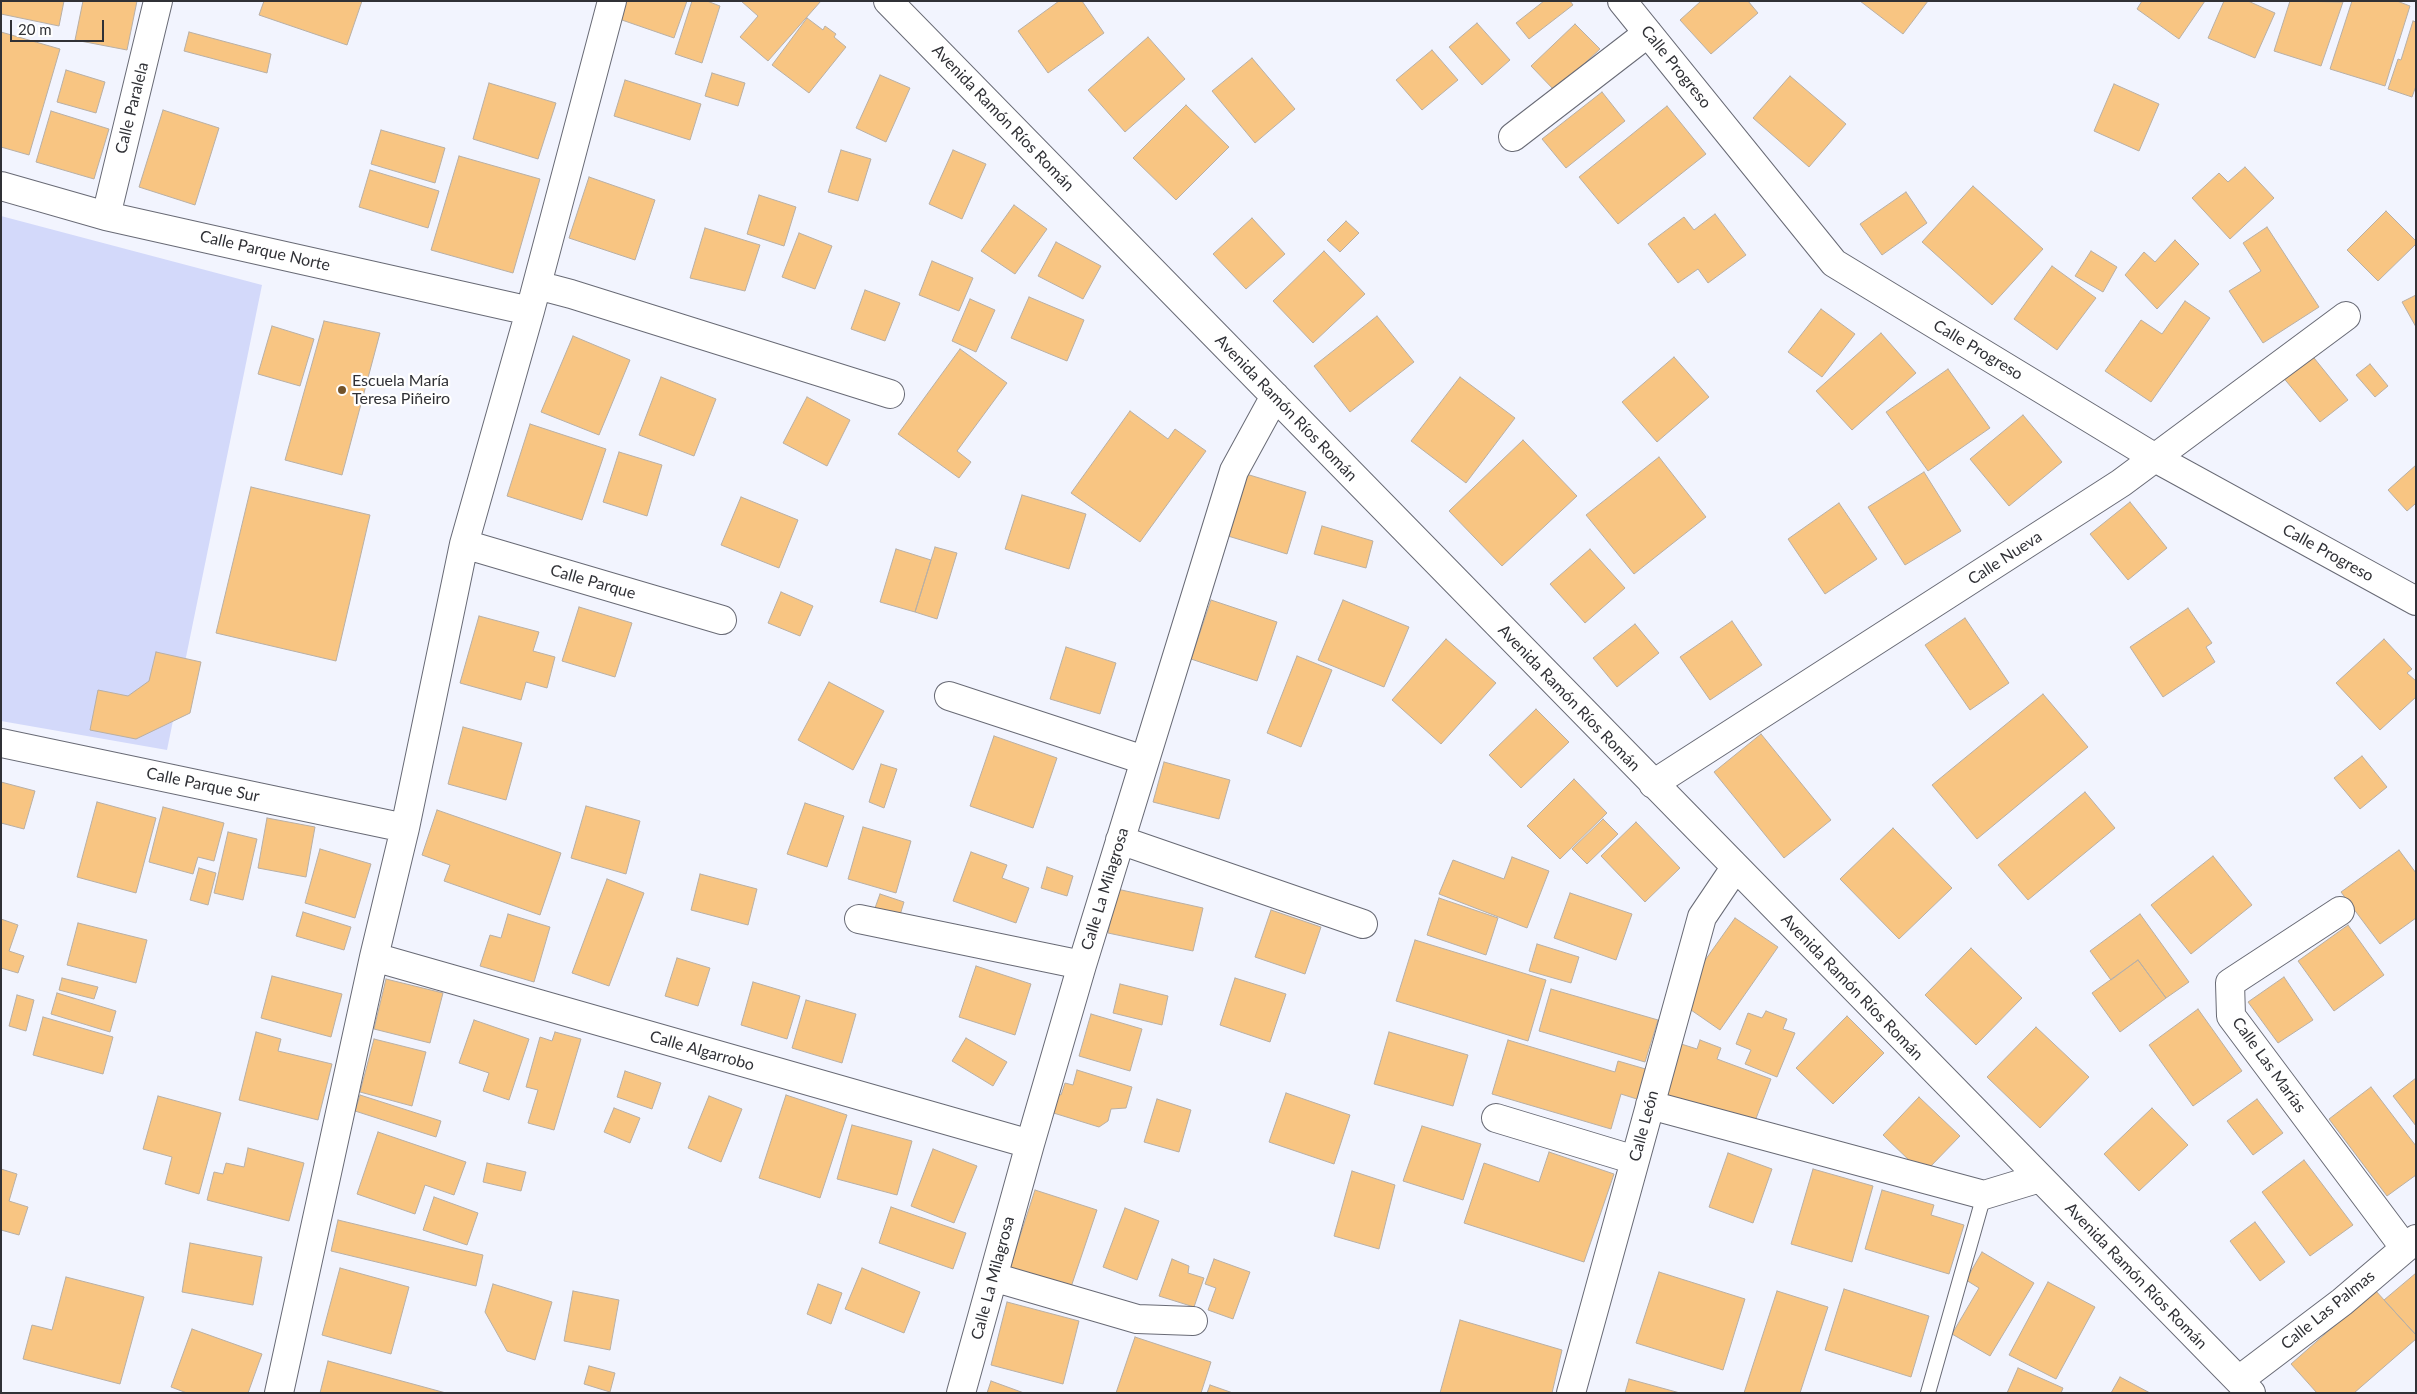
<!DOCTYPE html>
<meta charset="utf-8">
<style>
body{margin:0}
#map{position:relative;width:2417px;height:1394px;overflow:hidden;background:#f2f4fe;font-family:Lato,sans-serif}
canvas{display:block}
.frame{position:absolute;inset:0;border:2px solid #303136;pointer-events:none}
.scale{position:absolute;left:10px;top:20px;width:94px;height:22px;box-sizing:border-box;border:2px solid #303136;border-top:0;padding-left:6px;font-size:15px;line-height:18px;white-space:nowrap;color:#303136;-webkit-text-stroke:4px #fff;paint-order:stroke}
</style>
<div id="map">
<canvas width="2417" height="1394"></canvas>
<div class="frame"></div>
<div class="scale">20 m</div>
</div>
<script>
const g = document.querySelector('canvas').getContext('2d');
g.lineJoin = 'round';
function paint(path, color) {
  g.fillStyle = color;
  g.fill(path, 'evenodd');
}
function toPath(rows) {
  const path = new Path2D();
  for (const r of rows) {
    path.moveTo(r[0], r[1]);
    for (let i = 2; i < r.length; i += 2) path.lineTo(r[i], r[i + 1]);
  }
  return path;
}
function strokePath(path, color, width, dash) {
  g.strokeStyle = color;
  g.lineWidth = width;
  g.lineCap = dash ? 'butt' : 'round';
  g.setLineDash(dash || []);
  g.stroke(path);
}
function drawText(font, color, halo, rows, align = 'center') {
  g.font = font + ' Lato,sans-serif';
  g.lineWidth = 4.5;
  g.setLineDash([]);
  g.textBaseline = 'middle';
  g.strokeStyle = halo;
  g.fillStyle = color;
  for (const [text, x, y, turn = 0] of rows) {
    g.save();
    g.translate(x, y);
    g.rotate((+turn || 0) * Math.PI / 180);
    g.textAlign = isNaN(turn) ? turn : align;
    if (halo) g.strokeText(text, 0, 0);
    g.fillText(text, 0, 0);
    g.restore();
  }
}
paint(toPath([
 [1,216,262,285,167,750,1,721]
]), '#d3d9fa');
const building = toPath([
 [1,1,64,1,59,26,1,14,1,1],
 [83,1,137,1,127,50,75,40,83,1],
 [264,1,362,1,347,45,259,15,264,1],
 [626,1,687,1,674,38,619,19,626,1],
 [692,1,707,1,720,6,702,63,675,54,692,1],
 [741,1,821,1,768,61,740,37,758,16,741,1],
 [1059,1,1082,1,1104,33,1048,73,1018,31,1059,1],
 [1544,1,1570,1,1573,5,1529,39,1516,23,1544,1],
 [1701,1,1748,1,1758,13,1711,54,1680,20,1701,1],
 [1860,1,1928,1,1903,34,1860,1],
 [2142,1,2205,1,2179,39,2137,9,2142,1],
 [2224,1,2248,1,2275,13,2255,58,2208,38,2224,1],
 [2290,1,2343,2,2321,66,2274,51,2290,1],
 [2352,1,2397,1,2410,6,2385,86,2330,69,2352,1],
 [807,18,823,30,825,26,836,34,834,37,846,47,809,93,772,65,807,18],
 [2413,21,2416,22,2416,86,2412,97,2388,89,2398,59,2401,60,2413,21],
 [1477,23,1510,60,1482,85,1449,47,1477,23],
 [1575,24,1600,49,1555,91,1531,66,1575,24],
 [1,32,60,49,29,155,1,147,1,32],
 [189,32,271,54,267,73,184,51,189,32],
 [1148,37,1185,79,1125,132,1088,90,1148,37],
 [1432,50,1458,80,1422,110,1396,80,1432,50],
 [1252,58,1295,109,1255,143,1212,91,1252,58],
 [66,70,105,82,96,113,57,102,66,70],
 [712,73,745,83,738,106,705,96,712,73],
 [880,75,910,88,886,142,856,128,880,75],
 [1790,76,1846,124,1809,167,1753,118,1790,76],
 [625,80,701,104,690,140,614,116,625,80],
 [489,83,556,103,538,159,473,139,489,83],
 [2114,84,2159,104,2139,151,2094,131,2114,84],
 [1602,92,1625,121,1566,168,1542,139,1602,92],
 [1186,105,1229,147,1176,200,1133,158,1186,105],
 [1667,106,1706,154,1618,224,1579,177,1667,106],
 [163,110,219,128,195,205,139,187,163,110],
 [51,111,109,129,94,179,36,162,51,111],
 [381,130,445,148,435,183,371,164,381,130],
 [841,150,871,159,858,201,828,192,841,150],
 [953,150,986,164,962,219,929,204,953,150],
 [459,156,540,179,513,273,431,250,459,156],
 [2245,167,2274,198,2230,239,2192,198,2219,173,2228,182,2245,167],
 [370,170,439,191,428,228,359,207,370,170],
 [589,177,655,200,635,260,569,238,589,177],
 [1973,186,2043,249,1992,305,1922,242,1973,186],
 [1906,192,1927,223,1882,255,1860,224,1906,192],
 [759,195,796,207,784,246,747,234,759,195],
 [1014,205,1047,229,1015,274,981,251,1014,205],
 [2386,211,2416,241,2416,244,2378,281,2347,250,2386,211],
 [1715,214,1746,255,1708,283,1698,269,1678,283,1648,244,1684,217,1694,230,1715,214],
 [1252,218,1285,254,1246,289,1213,254,1252,218],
 [1346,221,1359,233,1340,252,1327,240,1346,221],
 [2267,227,2319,307,2263,343,2229,291,2261,271,2243,243,2267,227],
 [705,228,760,245,745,291,690,278,705,228],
 [799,233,832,246,815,289,782,277,799,233],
 [2175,240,2199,264,2157,309,2125,275,2144,252,2155,262,2175,240],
 [1056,242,1101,266,1083,299,1038,276,1056,242],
 [1324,251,1365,294,1313,343,1273,301,1324,251],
 [2091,251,2117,267,2103,292,2075,276,2091,251],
 [932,261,973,278,959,311,919,295,932,261],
 [2052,266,2096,298,2057,350,2014,319,2052,266],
 [865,290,900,303,885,341,851,329,865,290],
 [2416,295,2416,327,2402,302,2416,295],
 [1029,297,1084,320,1067,361,1011,338,1029,297],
 [970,299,995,310,976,352,952,341,970,299],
 [2185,301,2210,318,2151,402,2105,371,2141,320,2162,334,2185,301],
 [1821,309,1855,334,1822,377,1788,352,1821,309],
 [1377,316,1414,362,1350,412,1314,366,1377,316],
 [324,321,380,333,342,475,285,460,324,321],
 [272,326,314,339,300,386,258,374,272,326],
 [1881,333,1916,373,1852,430,1816,391,1881,333],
 [573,336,630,360,599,435,541,412,573,336],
 [960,349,1007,383,957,451,971,462,959,478,898,434,960,349],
 [2310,353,2348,400,2320,422,2282,376,2310,353],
 [1674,357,1709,397,1657,442,1622,402,1674,357],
 [2370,364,2388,386,2375,397,2356,375,2370,364],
 [1948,369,1990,428,1928,471,1886,412,1948,369],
 [661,377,716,399,694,456,639,435,661,377],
 [1460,377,1515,418,1466,483,1411,441,1460,377],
 [807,397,850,420,827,466,783,443,807,397],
 [1130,411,1168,439,1175,429,1206,451,1140,542,1071,493,1130,411],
 [2023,415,2062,462,2009,506,1970,459,2023,415],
 [530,424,606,449,582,520,507,496,530,424],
 [1523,440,1577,496,1502,566,1449,511,1523,440],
 [619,452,662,465,647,516,603,502,619,452],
 [1659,457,1706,517,1634,574,1586,515,1659,457],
 [2416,465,2416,505,2415,504,2407,511,2388,490,2416,465],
 [1924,472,1961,531,1905,565,1868,507,1924,472],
 [1246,474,1306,492,1287,554,1228,536,1246,474],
 [251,487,370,515,336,661,216,633,251,487],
 [1022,495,1086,514,1069,569,1005,549,1022,495],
 [741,497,798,520,779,568,721,545,741,497],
 [2130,502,2167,548,2128,580,2090,534,2130,502],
 [1839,503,1877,559,1825,594,1788,539,1839,503],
 [1322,526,1373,541,1366,568,1314,554,1322,526],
 [935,547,957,553,937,619,915,612,935,547],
 [896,549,931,560,915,612,880,602,896,549],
 [1590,549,1625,588,1585,623,1550,584,1590,549],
 [781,592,813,606,800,636,768,623,781,592],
 [1211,600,1277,622,1257,681,1191,659,1211,600],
 [1343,600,1409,627,1384,687,1318,660,1343,600],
 [579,607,632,623,615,677,562,661,579,607],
 [2188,608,2212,643,2206,647,2215,662,2163,697,2130,647,2188,608],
 [479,616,539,632,533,651,555,657,547,688,526,682,521,700,460,683,479,616],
 [1965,618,2009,683,1970,710,1925,645,1965,618],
 [1732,621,1762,665,1710,700,1680,657,1732,621],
 [1635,624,1659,653,1617,687,1593,658,1635,624],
 [1446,639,1496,683,1441,744,1392,700,1446,639],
 [2384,639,2412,669,2407,673,2416,681,2416,697,2380,730,2336,683,2384,639],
 [1066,647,1116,663,1100,714,1050,699,1066,647],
 [156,652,201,662,190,713,136,739,90,730,98,690,128,696,149,681,156,652],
 [1297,656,1332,670,1301,747,1267,733,1297,656],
 [829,682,884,711,853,770,798,740,829,682],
 [2043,694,2088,747,1977,839,1932,785,2043,694],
 [1536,709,1569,742,1521,788,1489,755,1536,709],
 [463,727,522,743,506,800,448,784,463,727],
 [1761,734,1831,820,1784,858,1714,772,1761,734],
 [994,736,1057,758,1033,828,970,806,994,736],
 [2362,756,2387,787,2360,809,2334,778,2362,756],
 [1164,762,1230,780,1219,819,1153,802,1164,762],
 [881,764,897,769,884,808,869,802,881,764],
 [1574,779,1607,813,1560,859,1527,826,1574,779],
 [1,782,35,791,24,829,1,823,1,782],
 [2085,792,2115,828,2028,900,1998,865,2085,792],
 [97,802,156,818,136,893,77,877,97,802],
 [805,803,844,816,827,867,787,854,805,803],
 [586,806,640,821,626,874,571,858,586,806],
 [163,807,224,823,214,861,198,857,193,874,149,862,163,807],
 [437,810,561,853,540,915,444,881,450,865,422,855,437,810],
 [267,818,315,827,306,877,258,868,267,818],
 [1603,819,1618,834,1587,864,1572,849,1603,819],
 [1636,822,1680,868,1645,902,1601,856,1636,822],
 [863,827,911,841,896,893,848,879,863,827],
 [1893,828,1952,888,1899,939,1840,879,1893,828],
 [228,832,257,839,243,900,214,893,228,832],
 [320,849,371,864,355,918,305,903,320,849],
 [2399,850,2416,873,2416,918,2380,944,2341,892,2399,850],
 [971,852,1007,865,1002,878,1029,888,1016,923,953,901,971,852],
 [2213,856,2252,905,2191,954,2151,905,2213,856],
 [1512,857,1549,871,1527,928,1439,894,1453,860,1504,879,1512,857],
 [1047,867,1073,876,1067,896,1041,888,1047,867],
 [199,868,216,873,208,905,190,900,199,868],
 [700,874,757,889,748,925,691,910,700,874],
 [607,879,644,893,609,986,572,973,607,879],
 [1117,889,1203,908,1193,951,1108,933,1117,889],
 [1570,893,1632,914,1616,960,1554,938,1570,893],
 [880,894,904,902,900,915,875,908,880,894],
 [1439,898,1498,918,1486,955,1427,935,1439,898],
 [1271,910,1321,927,1305,974,1255,957,1271,910],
 [303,912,351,927,344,950,296,936,303,912],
 [508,914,550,927,534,982,480,966,490,935,501,938,508,914],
 [2140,914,2189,982,2166,998,2138,960,2111,980,2090,951,2140,914],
 [1735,918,1778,947,1720,1030,1691,1010,1696,973,1735,918],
 [1,919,18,925,9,951,24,956,18,973,1,968,1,919],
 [78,923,147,940,136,983,67,965,78,923],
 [2348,925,2384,975,2334,1011,2298,961,2348,925],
 [1415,940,1546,980,1528,1041,1396,1001,1415,940],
 [1537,944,1579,957,1571,983,1529,971,1537,944],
 [1971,948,2022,998,1976,1045,1925,995,1971,948],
 [677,958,710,968,698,1006,665,996,677,958],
 [2138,960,2166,998,2120,1032,2092,993,2138,960],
 [976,966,1031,984,1015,1035,959,1017,976,966],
 [272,976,342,994,331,1037,261,1018,272,976],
 [2284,977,2313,1020,2278,1043,2248,1002,2284,977],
 [62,978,98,987,94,999,59,990,62,978],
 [1235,978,1286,994,1270,1042,1220,1025,1235,978],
 [386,979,443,993,430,1043,374,1029,386,979],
 [753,982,800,996,787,1039,741,1025,753,982],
 [1120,984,1168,996,1162,1025,1113,1013,1120,984],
 [1551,989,1658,1020,1645,1062,1539,1031,1551,989],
 [57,993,116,1011,110,1032,51,1014,57,993],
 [17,995,34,1000,26,1031,9,1026,17,995],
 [806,1000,856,1014,842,1063,792,1048,806,1000],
 [2198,1009,2242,1071,2193,1106,2149,1045,2198,1009],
 [1766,1011,1787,1019,1783,1029,1795,1033,1777,1077,1745,1064,1751,1050,1736,1044,1748,1013,1762,1018,1766,1011],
 [1091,1014,1142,1029,1130,1071,1079,1056,1091,1014],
 [1847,1016,1884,1053,1833,1104,1796,1068,1847,1016],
 [43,1017,113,1037,103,1074,33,1055,43,1017],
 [474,1020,529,1039,509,1100,483,1091,489,1073,459,1063,474,1020],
 [2036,1027,2089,1077,2040,1128,1987,1077,2036,1027],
 [256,1032,281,1039,278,1051,332,1064,318,1120,239,1100,256,1032],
 [555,1032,581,1039,554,1130,528,1123,538,1090,526,1087,540,1037,552,1041,555,1032],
 [1389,1032,1468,1055,1453,1106,1374,1084,1389,1032],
 [966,1038,1007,1062,993,1086,952,1061,966,1038],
 [374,1039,426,1052,412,1106,360,1092,374,1039],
 [1508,1040,1615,1072,1618,1061,1649,1070,1640,1100,1621,1094,1611,1129,1492,1094,1508,1040],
 [1700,1040,1721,1048,1717,1059,1771,1079,1752,1129,1658,1095,1678,1043,1697,1049,1700,1040],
 [1077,1070,1132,1087,1126,1108,1111,1109,1108,1121,1099,1127,1047,1111,1053,1092,1061,1095,1065,1083,1073,1085,1077,1070],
 [625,1071,661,1083,652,1109,617,1097,625,1071],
 [2416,1078,2416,1126,2393,1096,2416,1078],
 [2371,1087,2416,1146,2416,1175,2387,1196,2329,1119,2371,1087],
 [1286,1093,1350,1115,1334,1164,1269,1142,1286,1093],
 [360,1095,441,1121,436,1137,355,1111,360,1095],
 [786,1095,847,1115,820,1198,759,1178,786,1095],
 [158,1096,221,1113,199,1194,165,1184,172,1157,143,1149,158,1096],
 [709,1096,742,1109,721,1162,688,1148,709,1096],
 [1919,1097,1960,1136,1930,1167,1912,1163,1883,1135,1919,1097],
 [1157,1099,1191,1110,1179,1152,1144,1142,1157,1099],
 [2257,1099,2283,1133,2253,1155,2227,1121,2257,1099],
 [614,1108,640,1118,630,1143,604,1132,614,1108],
 [2152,1108,2188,1145,2139,1191,2104,1154,2152,1108],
 [852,1125,912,1141,897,1195,837,1179,852,1125],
 [1422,1126,1481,1144,1463,1200,1403,1181,1422,1126],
 [378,1132,466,1162,454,1195,425,1185,415,1214,357,1194,378,1132],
 [248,1148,304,1163,289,1221,207,1200,214,1172,223,1174,226,1163,244,1167,248,1148],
 [933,1149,977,1166,954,1223,911,1206,933,1149],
 [1549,1152,1614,1174,1584,1262,1464,1223,1484,1163,1539,1182,1549,1152],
 [1728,1153,1772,1169,1753,1223,1709,1207,1728,1153],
 [2304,1160,2353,1225,2310,1256,2262,1192,2304,1160],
 [487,1163,526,1172,521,1191,483,1182,487,1163],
 [1,1169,17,1174,9,1201,28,1207,19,1235,1,1230,1,1169],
 [1813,1169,1873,1186,1852,1262,1791,1244,1813,1169],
 [1352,1171,1395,1185,1379,1249,1334,1236,1352,1171],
 [1035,1190,1097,1210,1070,1290,1009,1270,1035,1190],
 [1882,1190,1934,1205,1931,1215,1964,1225,1949,1274,1865,1249,1882,1190],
 [434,1197,478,1213,467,1245,423,1230,434,1197],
 [891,1207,966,1233,953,1269,879,1243,891,1207],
 [1125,1208,1159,1221,1137,1280,1103,1267,1125,1208],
 [338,1220,483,1255,476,1286,331,1251,338,1220],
 [2255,1222,2285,1262,2260,1281,2230,1241,2255,1222],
 [190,1243,262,1257,253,1305,182,1292,190,1243],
 [1982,1252,2034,1283,1990,1356,1952,1334,1979,1288,1966,1280,1982,1252],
 [1172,1259,1189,1266,1188,1273,1204,1278,1194,1307,1159,1296,1172,1259],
 [1214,1259,1250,1272,1233,1319,1208,1310,1216,1288,1205,1284,1214,1259],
 [340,1268,409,1287,391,1354,322,1335,340,1268],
 [862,1268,920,1292,904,1333,845,1309,862,1268],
 [1659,1272,1745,1299,1723,1370,1636,1343,1659,1272],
 [2416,1273,2416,1335,2384,1300,2416,1273],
 [66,1277,144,1297,120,1384,23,1359,32,1325,52,1330,66,1277],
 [2048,1282,2095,1307,2056,1379,2009,1355,2048,1282],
 [493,1284,552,1302,535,1360,507,1351,485,1312,493,1284],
 [818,1284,842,1293,831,1324,807,1314,818,1284],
 [1844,1289,1929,1316,1911,1377,1825,1350,1844,1289],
 [2375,1290,2416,1335,2416,1339,2354,1393,2317,1393,2291,1364,2375,1290],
 [573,1291,619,1300,610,1350,564,1341,573,1291],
 [1777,1291,1828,1307,1800,1393,1744,1393,1777,1291],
 [1007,1302,1079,1321,1063,1384,991,1365,1007,1302],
 [1460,1320,1562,1350,1552,1393,1440,1393,1460,1320],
 [192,1329,262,1354,248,1393,187,1393,171,1387,192,1329],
 [1135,1337,1211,1362,1201,1393,1116,1393,1135,1337],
 [328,1361,446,1393,320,1393,328,1361],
 [589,1366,615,1373,610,1392,584,1384,589,1366],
 [2018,1368,2063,1388,2061,1393,2007,1393,2018,1368],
 [2120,1377,2150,1393,2111,1393,2120,1377],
 [1629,1379,1680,1393,1625,1393,1629,1379],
 [991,1381,1024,1393,987,1393,991,1381],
 [1210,1385,1233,1393,1207,1393,1210,1385]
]);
paint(building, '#f8c582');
strokePath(building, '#b8afa5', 1);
const lane = toPath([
 [1928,1393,1984,1195]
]);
const street = toPath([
 [888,1,2251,1393],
 [1622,1,1834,263,2157,459,2416,601],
 [1513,137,1648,33],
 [1,186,106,216,530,311],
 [106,216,158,1],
 [537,285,571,294,890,394],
 [464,544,722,620],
 [949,696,1144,760],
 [1,743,405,828],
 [1653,784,2121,483,2346,316],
 [1120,840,1363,924],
 [2340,911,2230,983,2231,1016,2404,1247],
 [859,919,1082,965],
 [374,957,1030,1144],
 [1650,1105,1984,1195,2040,1178],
 [1496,1118,1635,1160],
 [993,1277,1137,1319,1193,1321],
 [2239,1380,2342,1302,2416,1239],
 [279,1393,374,957,405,828,464,544,530,311,612,1],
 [961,1393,1030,1144,1082,965,1234,471,1275,396],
 [1571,1393,1702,917,1735,868]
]);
strokePath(lane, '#686a75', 16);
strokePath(street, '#686a75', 30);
strokePath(lane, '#fff', 14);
strokePath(street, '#fff', 28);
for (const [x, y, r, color] of [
 [342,390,5,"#725329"]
]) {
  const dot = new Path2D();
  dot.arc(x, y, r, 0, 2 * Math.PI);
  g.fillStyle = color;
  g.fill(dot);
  strokePath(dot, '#fff', 2);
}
drawText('16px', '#303136', '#fff', [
 ["Calle Progreso",1676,67,51],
 ["Calle Paralela",132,108,-76],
 ["Avenida Ramón Ríos Román",1003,118,46],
 ["Calle Parque Norte",265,251,13],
 ["Calle Progreso",1978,350,31],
 ["Avenida Ramón Ríos Román",1286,408,46],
 ["Calle Progreso",2328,553,29],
 ["Calle Nueva",2005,558,-33],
 ["Calle Parque",593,582,16],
 ["Avenida Ramón Ríos Román",1569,698,46],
 ["Calle Parque Sur",203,785,12],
 ["Calle La Milagrosa",1105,889,-73],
 ["Avenida Ramón Ríos Román",1852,987,46],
 ["Calle Algarrobo",702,1051,16],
 ["Calle Las Marías",2269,1065,54],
 ["Calle León",1644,1126,-75],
 ["Avenida Ramón Ríos Román",2136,1276,46],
 ["Calle La Milagrosa",993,1278,-75],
 ["Calle Las Palmas",2328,1310,-39]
]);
drawText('16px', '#303136', '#fff', [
 ["Escuela María",352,381],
 ["Teresa Piñeiro",352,399]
], 'left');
</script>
